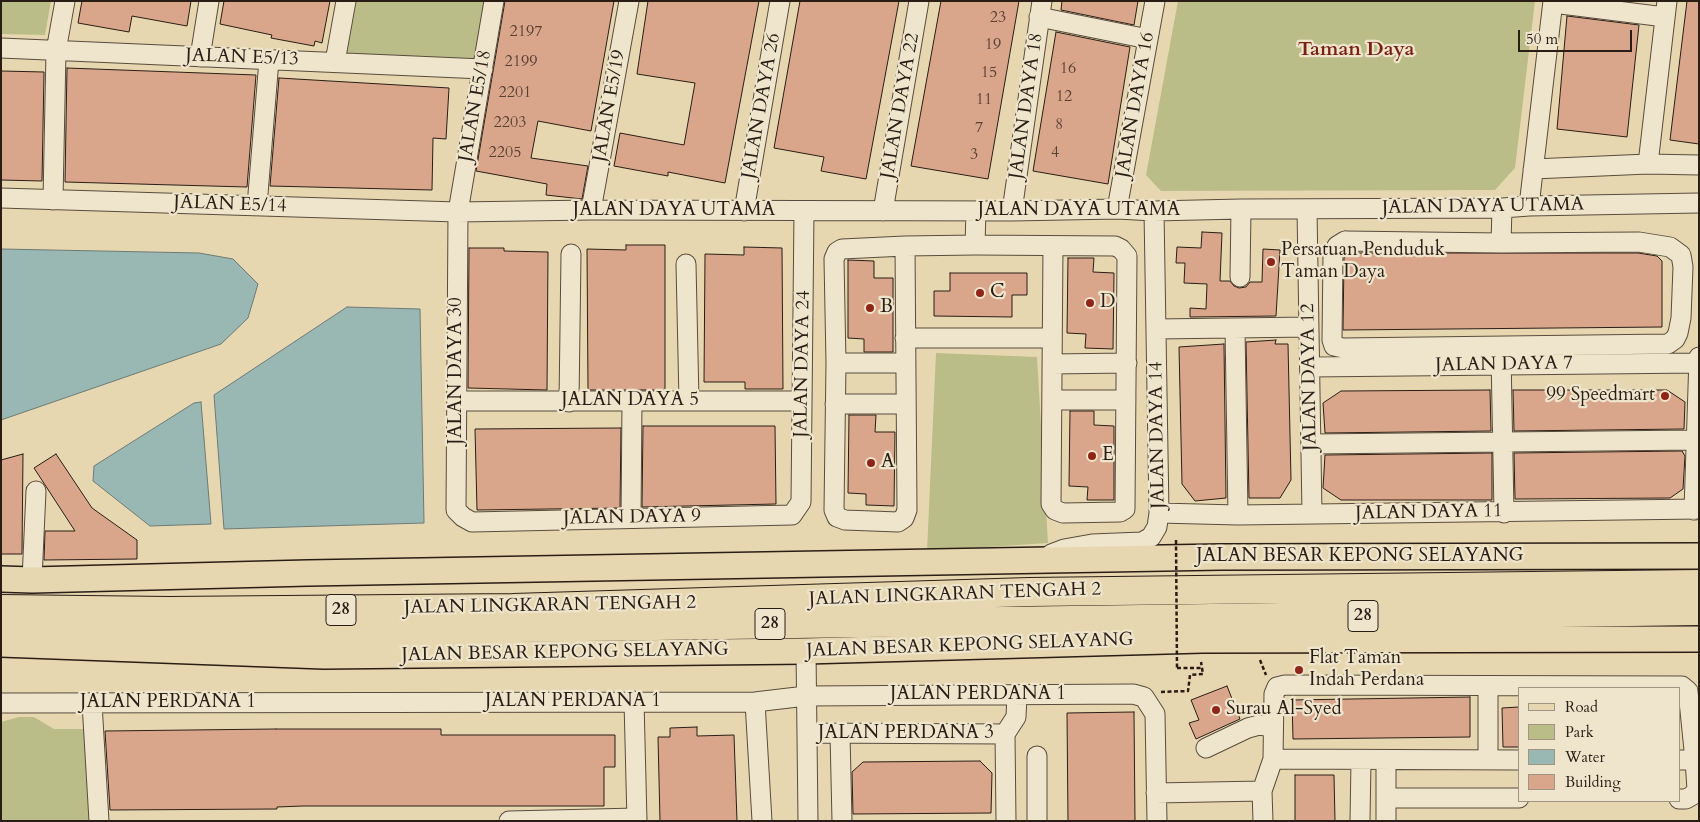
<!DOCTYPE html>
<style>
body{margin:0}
#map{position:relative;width:1700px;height:822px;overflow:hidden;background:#e7d7b1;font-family:Cardo,serif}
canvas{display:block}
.frame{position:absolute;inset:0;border:2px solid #2a1d16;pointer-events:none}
.legend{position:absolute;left:1518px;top:687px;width:162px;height:115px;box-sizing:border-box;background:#efe5cc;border:1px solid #a09583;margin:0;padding:6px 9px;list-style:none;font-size:15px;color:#2a1d16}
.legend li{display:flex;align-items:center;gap:10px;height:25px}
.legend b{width:25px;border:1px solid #a09583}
.scale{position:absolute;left:1518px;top:30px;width:114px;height:22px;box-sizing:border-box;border:2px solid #2a1d16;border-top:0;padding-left:6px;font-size:15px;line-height:18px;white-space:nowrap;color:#2a1d16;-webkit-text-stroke:4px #efe5cc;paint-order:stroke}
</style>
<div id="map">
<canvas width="1700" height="822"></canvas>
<div class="frame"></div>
<ul class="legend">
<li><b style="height:6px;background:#e7d7b1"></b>Road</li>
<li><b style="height:14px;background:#bbbd88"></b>Park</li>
<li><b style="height:14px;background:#99b8b4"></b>Water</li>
<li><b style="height:14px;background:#d9a68b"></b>Building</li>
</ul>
<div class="scale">50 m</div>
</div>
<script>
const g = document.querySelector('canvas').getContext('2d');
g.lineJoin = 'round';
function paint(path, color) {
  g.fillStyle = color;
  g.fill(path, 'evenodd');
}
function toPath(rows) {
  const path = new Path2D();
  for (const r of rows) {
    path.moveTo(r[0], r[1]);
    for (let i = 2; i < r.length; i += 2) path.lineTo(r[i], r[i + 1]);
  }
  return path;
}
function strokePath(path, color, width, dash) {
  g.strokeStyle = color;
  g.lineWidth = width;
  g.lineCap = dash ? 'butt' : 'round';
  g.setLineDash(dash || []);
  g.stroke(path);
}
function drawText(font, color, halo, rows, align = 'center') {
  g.font = font + ' Cardo,serif';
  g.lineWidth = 4.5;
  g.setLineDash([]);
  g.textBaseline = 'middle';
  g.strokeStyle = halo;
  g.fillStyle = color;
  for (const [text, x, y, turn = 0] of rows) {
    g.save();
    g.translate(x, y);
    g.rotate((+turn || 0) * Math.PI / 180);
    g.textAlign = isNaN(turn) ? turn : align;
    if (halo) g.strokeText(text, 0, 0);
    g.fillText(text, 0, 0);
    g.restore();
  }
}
paint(toPath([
 [1,1,51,1,45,35,1,34],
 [349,1,494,1,483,69,364,64,338,47],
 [1178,1,1535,1,1515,168,1495,190,1161,191,1146,175],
 [936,353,1037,357,1048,543,927,551],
 [19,717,34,717,54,729,84,729,89,821,1,821,1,722]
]), '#bbbd88');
const water = toPath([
 [1,249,199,253,233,259,258,284,248,318,221,344,1,420,1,249],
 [347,307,420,309,424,523,224,529,214,395,347,307],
 [201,402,211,524,150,526,93,481,94,466,194,403,201,402]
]);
paint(water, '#99b8b4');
strokePath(water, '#6d7a75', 1);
const building = toPath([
 [82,1,191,1,187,26,132,16,129,32,78,23,82,1],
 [224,1,330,1,322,43,315,41,314,46,271,38,272,35,220,24,224,1],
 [505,1,614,1,591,131,538,121,531,158,588,166,582,199,546,195,547,184,476,171,505,1],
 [648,1,759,1,725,183,668,172,668,176,614,166,620,133,684,145,695,83,637,74,648,1],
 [800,1,899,1,866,179,821,171,824,157,774,148,800,1],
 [941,1,1019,1,988,179,911,166,941,1],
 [1062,1,1138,1,1134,25,1061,10,1062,1],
 [1687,1,1699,1,1699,144,1670,140,1687,1],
 [1567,16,1639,25,1627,137,1557,129,1567,16],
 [1056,32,1130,47,1108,184,1033,171,1056,32],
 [67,68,256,75,247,187,65,182,67,68],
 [1,71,44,72,42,181,1,180,1,71],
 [279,78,449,88,446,139,433,138,432,190,270,186,279,78],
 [1202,232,1222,233,1220,281,1230,281,1234,286,1239,288,1246,287,1250,282,1262,282,1263,249,1280,250,1276,316,1190,317,1190,308,1206,309,1207,284,1184,283,1185,263,1176,263,1177,247,1201,248,1202,232],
 [626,245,665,245,665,390,588,390,587,249,626,250,626,245],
 [744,247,782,248,783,389,745,389,745,382,704,382,705,254,744,255,744,247],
 [469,248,504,248,504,251,548,252,547,390,468,388,469,248],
 [1348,253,1638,253,1657,256,1662,261,1662,327,1343,330,1344,258,1348,253],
 [1068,258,1094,258,1093,272,1114,273,1113,349,1085,348,1086,334,1067,333,1068,258],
 [848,260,874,261,874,278,893,278,893,352,864,352,864,339,848,338,848,260],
 [950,273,1027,273,1027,295,1012,295,1012,317,934,316,934,291,950,291,950,273],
 [1276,340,1275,344,1288,344,1291,480,1280,498,1249,498,1246,342,1276,340],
 [1224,344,1226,498,1195,501,1182,484,1179,347,1224,344],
 [1490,390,1491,431,1325,433,1323,403,1341,391,1490,390],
 [1513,390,1667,390,1685,402,1684,429,1514,431,1513,390],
 [1070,411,1094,411,1094,425,1114,426,1114,500,1087,500,1088,487,1069,486,1070,411],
 [849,415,876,415,875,432,895,432,894,506,866,505,866,494,848,493,849,415],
 [643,426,775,426,776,504,642,507,643,426],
 [621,428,620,508,477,510,475,429,621,428],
 [1682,451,1685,456,1683,489,1670,498,1515,499,1514,453,1682,451],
 [1492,453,1492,500,1341,500,1323,488,1325,455,1492,453],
 [23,454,22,554,1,554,1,460,23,454],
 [56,454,92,508,137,540,137,559,44,560,45,531,75,531,34,468,56,454],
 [1227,686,1240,719,1196,739,1189,723,1199,720,1191,700,1227,686],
 [1470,697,1470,737,1293,739,1292,700,1470,697],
 [1519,707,1519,747,1503,747,1502,708,1519,707],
 [1134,712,1135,821,1068,821,1067,713,1134,712],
 [697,727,697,736,734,735,737,821,660,821,658,737,670,737,670,728,697,727],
 [276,729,441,729,441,735,615,735,615,767,604,767,604,806,303,806,277,807,277,809,110,810,105,731,276,729],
 [980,761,992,773,991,813,853,814,852,772,863,762,980,761],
 [1295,775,1334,775,1335,821,1295,821,1295,775]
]);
paint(building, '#d9a68b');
strokePath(building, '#2a1d16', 1);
const minor = toPath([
 [494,1,458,212,456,510,463,517,472,522,792,515,801,502,804,211],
 [1553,3,1665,17],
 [1039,17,1148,39],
 [1,48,483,69],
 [200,57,209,1],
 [335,62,346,1],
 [1648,164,1667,1],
 [1533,169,1648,164,1699,165],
 [1,198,458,212,591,210,1012,211,1117,209,1154,211,1241,209,1502,208,1529,206,1699,203],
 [53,200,56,51,65,1],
 [257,206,269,60],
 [1529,206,1553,1],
 [1117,209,1155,1],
 [1307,209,1312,514],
 [591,210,629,1],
 [744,211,780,1],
 [883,211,919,1],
 [1012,211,1042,1],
 [1345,241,1501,243,1639,242,1670,247,1681,255,1683,267,1681,318,1678,333,1675,339,1668,344,1343,348,1334,346,1332,340,1333,254,1337,246,1345,241],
 [1501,243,1502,208],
 [975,245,976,211],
 [905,246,907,510,904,518,898,522,845,520,837,517,834,510,836,363,834,259,837,252,842,249,905,246,975,245,1115,246,1121,249,1127,256,1125,509,1120,512,1063,513,1055,510,1051,504,1053,246],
 [686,264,689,401],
 [1240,277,1241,209],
 [1235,328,1238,515],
 [1156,329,1309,327],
 [905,338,1052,338],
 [1501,354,1504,513],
 [836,363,905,363],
 [1052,364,1127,363],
 [1310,367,1698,363],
 [1052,400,1126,400],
 [457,401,802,401],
 [569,402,571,254],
 [835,404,905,404],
 [1311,444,1696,440],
 [1694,510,1699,357],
 [1159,513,1238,515,1699,509],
 [631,518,632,401],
 [1051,554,1064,549,1092,544,1142,542,1151,537,1157,527,1159,513,1154,211],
 [32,580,36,491],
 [806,651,808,821],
 [1488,686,1488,760],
 [634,701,637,821],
 [755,702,762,821],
 [1,703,755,702,806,696,1133,694,1144,697,1155,714,1157,821],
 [92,703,99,821],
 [807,733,1005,734],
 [840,734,842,821],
 [1206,748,1248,728,1259,725,1273,727],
 [1273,759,1519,760],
 [1386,760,1386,821],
 [1156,793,1262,791],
 [1386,798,1519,798],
 [1679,799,1686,799,1693,795,1697,789,1695,760],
 [509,821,637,818],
 [1006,821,1005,734,1016,717,1017,695],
 [1037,821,1037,756],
 [1263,821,1262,791,1273,759,1274,694,1277,687,1285,685,1682,686,1688,691,1695,760,1679,760],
 [1360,821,1361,760]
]);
const major = toPath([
 [1,579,32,580,308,573,1221,557,1699,556],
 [1,644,324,656,806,651,1202,640,1699,639]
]);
const highway = toPath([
 [1,609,169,611,513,608,1029,592,1699,584],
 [1,631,168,633,1699,611]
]);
strokePath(minor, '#594c3d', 21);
strokePath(major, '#2a1d16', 28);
strokePath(highway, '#2a1d16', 30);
strokePath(toPath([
 [1260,660,1266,675],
 [1177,668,1202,668],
 [1161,692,1188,691,1190,675,1203,674,1201,662]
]), '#2a1d16', 2.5, [4, 2.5]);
strokePath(minor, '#efe5cc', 19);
strokePath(major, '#e7d7b1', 25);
strokePath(highway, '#e7d7b1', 28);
strokePath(toPath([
 [1176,540,1177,668]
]), '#2a1d16', 2.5, [4, 2.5]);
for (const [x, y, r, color] of [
 [1271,262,5,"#8f2418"],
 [980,293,5,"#8f2418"],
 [1090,303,5,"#8f2418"],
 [870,308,5,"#8f2418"],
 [1665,396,5,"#8f2418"],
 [1092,456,5,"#8f2418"],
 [871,463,5,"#8f2418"],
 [1299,670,5,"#8f2418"],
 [1216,710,5,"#8f2418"]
]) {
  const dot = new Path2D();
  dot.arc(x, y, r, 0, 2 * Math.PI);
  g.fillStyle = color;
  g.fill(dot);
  strokePath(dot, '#efe5cc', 2);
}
drawText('16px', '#563f33', null, [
 ["23",998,18],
 ["2197",526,32],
 ["19",993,45],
 ["2199",521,62],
 ["16",1068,69],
 ["15",989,73],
 ["2201",515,93],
 ["12",1064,97],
 ["11",984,100],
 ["2203",510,123],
 ["8",1059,125],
 ["7",979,128],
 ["2205",505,153],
 ["4",1055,153],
 ["3",974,155]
]);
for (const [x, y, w] of [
 [341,610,30],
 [1363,616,30],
 [770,624,30]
]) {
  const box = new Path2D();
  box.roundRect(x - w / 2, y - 15.5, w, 31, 4);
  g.fillStyle = '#efe5cc';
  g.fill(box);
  strokePath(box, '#2a1d16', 1);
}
drawText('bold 18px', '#2a1d16', null, [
 ["28",341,610],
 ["28",1363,616],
 ["28",770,624]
]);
drawText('19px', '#2a1d16', '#efe5cc', [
 ["JALAN E5/13",242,58,2],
 ["JALAN DAYA 16",1136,105,-80],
 ["JALAN E5/18",476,106,-80],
 ["JALAN E5/19",610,106,-80],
 ["JALAN DAYA 26",762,106,-80],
 ["JALAN DAYA 22",901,106,-80],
 ["JALAN DAYA 18",1027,106,-82],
 ["JALAN E5/14",230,205,2],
 ["JALAN DAYA UTAMA",1483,207,-1],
 ["JALAN DAYA UTAMA",674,211],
 ["JALAN DAYA UTAMA",1079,211],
 ["JALAN DAYA 24",803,364,-89],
 ["JALAN DAYA 7",1504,365,-1],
 ["JALAN DAYA 30",457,371,-90],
 ["JALAN DAYA 12",1310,377,-91],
 ["JALAN DAYA 5",630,401],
 ["JALAN DAYA 14",1158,435,-91],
 ["JALAN DAYA 11",1429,513,-1],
 ["JALAN DAYA 9",632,518,-1],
 ["JALAN BESAR KEPONG SELAYANG",1360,557],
 ["JALAN LINGKARAN TENGAH 2",955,595,-2],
 ["JALAN LINGKARAN TENGAH 2",550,606,-1],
 ["JALAN BESAR KEPONG SELAYANG",970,646,-2],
 ["JALAN BESAR KEPONG SELAYANG",565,653,-1],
 ["JALAN PERDANA 1",978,695],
 ["JALAN PERDANA 1",573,702],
 ["JALAN PERDANA 1",168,703],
 ["JALAN PERDANA 3",906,734]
]);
drawText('19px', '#2a1d16', '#efe5cc', [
 ["Persatuan Penduduk",1281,251],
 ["Taman Daya",1281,273],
 ["C",990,293],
 ["D",1100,303],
 ["B",880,308],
 ["99 Speedmart",1655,396,"right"],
 ["E",1102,456],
 ["A",881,463],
 ["Flat Taman",1309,659],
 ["Indah Perdana",1309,681],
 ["Surau Al-Syed",1226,710]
], 'left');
drawText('bold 20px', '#7a1f14', '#efe5cc', [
 ["Taman Daya",1356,50]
]);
</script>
